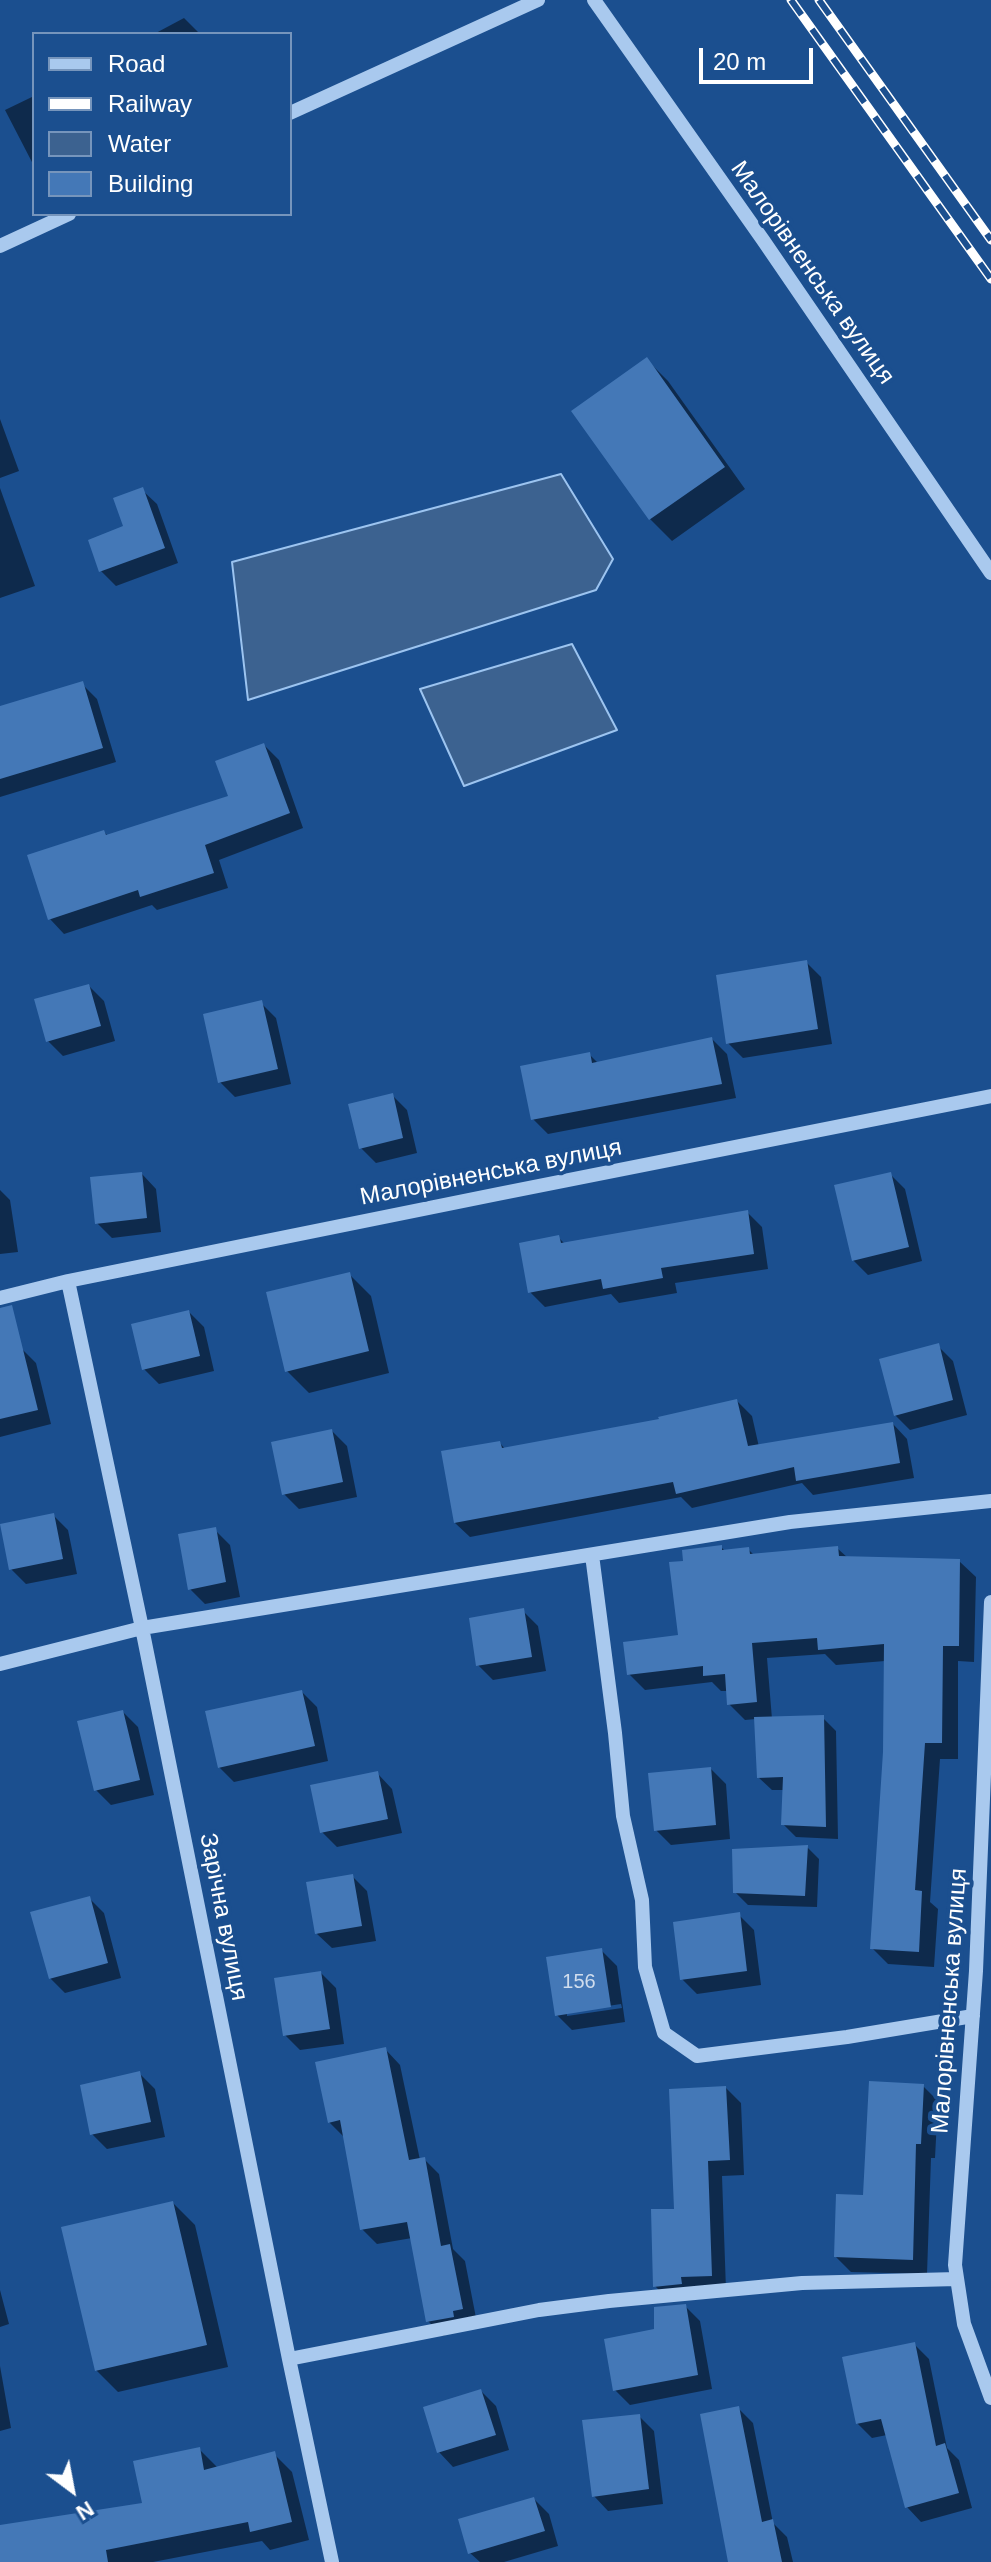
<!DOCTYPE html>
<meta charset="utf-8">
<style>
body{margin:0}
#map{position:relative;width:991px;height:2562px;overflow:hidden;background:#1b4f8f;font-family:Helvetica,sans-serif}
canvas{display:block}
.legend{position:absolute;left:32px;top:32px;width:260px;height:184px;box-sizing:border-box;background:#1b4f8f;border:2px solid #7695bc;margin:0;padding:10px 14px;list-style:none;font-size:24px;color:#fff}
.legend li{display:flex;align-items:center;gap:16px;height:40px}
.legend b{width:40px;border:2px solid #7695bc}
.north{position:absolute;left:32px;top:2450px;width:80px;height:80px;-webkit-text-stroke:6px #1b4f8f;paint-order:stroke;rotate:148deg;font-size:22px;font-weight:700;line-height:32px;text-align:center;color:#fff}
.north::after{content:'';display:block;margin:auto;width:28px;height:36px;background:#fff;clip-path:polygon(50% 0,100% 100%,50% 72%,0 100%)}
.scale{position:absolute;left:699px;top:48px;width:114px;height:36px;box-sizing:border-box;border:4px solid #fff;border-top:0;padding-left:10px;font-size:24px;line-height:28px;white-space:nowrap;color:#fff;-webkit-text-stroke:6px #1b4f8f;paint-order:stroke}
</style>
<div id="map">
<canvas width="991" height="2562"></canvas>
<ul class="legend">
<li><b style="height:10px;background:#a9c9ee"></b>Road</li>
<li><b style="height:10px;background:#fff"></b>Railway</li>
<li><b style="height:22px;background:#3c6290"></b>Water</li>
<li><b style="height:22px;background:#4478b7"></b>Building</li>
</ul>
<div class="north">N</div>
<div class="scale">20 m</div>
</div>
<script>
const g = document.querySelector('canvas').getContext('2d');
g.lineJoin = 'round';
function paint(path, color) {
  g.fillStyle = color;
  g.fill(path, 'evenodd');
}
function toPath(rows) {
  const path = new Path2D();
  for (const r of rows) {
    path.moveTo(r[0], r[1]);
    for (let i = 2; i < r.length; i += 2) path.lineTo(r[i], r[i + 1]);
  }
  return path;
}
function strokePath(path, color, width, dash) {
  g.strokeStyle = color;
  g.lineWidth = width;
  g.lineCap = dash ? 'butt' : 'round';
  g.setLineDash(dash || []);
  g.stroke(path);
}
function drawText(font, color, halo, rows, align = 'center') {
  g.font = font + ' Helvetica,sans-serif';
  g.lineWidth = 8;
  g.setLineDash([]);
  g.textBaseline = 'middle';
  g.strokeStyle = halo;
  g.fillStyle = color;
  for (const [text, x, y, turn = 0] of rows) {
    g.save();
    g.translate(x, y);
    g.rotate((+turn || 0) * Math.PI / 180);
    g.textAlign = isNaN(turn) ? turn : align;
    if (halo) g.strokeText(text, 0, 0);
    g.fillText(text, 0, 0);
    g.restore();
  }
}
const water = toPath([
 [561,474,613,559,596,590,248,700,232,562,561,474],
 [572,644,617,730,464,786,420,689,572,644]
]);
paint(water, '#3c6290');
strokePath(water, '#9cc4f0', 2);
paint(toPath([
 [184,18,200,34,154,34],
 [34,96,34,166,5,110],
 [646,359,668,381,745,489,672,541,650,519],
 [0,419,19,471,0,478],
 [0,488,35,586,0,598],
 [142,490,157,504,178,563,116,586,101,571,126,528],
 [82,684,97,699,116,762,0,797,0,721],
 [264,745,279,760,303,828,219,860,228,888,157,910,152,905,64,934,50,919,104,832,108,836,230,798],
 [806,962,821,977,832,1044,743,1058,728,1043],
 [89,986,104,1001,115,1041,63,1056,48,1041],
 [261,1003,276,1018,291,1084,235,1097,220,1082],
 [712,1039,727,1054,736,1098,548,1134,533,1119,589,1054,599,1064],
 [392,1095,407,1110,417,1153,376,1163,361,1148],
 [142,1174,156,1189,161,1232,112,1238,97,1223],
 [890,1174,905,1189,922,1261,868,1275,853,1260],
 [0,1190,10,1200,18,1252,0,1254],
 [747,1212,762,1227,768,1269,675,1283,677,1293,619,1303,611,1294,545,1307,530,1292,558,1237,565,1244],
 [349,1274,371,1296,389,1373,309,1393,287,1371],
 [189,1312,204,1327,214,1371,159,1384,144,1369],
 [938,1346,953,1361,967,1415,910,1430,895,1415],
 [21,1348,36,1363,51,1424,0,1437,0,1353],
 [737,1401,752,1416,759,1447,893,1424,907,1439,914,1478,813,1495,802,1483,692,1508,681,1497,470,1537,455,1523,500,1443,506,1450,661,1421],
 [332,1431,347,1446,357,1497,299,1509,284,1494],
 [53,1515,68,1530,77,1574,26,1584,11,1569],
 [215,1530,230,1545,240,1597,205,1604,190,1589],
 [721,1547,725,1551,748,1549,755,1556,837,1548,848,1558,959,1561,976,1577,974,1662,958,1661,958,1759,940,1759,930,1902,938,1909,934,1967,888,1964,872,1948,885,1752,885,1661,836,1665,825,1654,767,1658,772,1719,823,1718,836,1731,838,1839,796,1837,783,1824,785,1790,772,1790,758,1777,756,1719,745,1720,729,1704,728,1691,721,1691,712,1682,645,1690,629,1674,680,1636,685,1562],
 [523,1611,538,1626,546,1671,493,1680,478,1665],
 [302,1692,317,1707,328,1761,234,1782,219,1767],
 [123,1712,138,1727,154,1795,111,1805,96,1790],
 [711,1769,726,1784,730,1839,671,1845,656,1830],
 [378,1774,392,1789,402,1833,337,1847,322,1832],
 [807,1847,819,1859,817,1907,748,1905,735,1892],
 [352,1876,367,1891,376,1941,332,1948,317,1934],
 [89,1898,104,1913,121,1978,65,1993,50,1978],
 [739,1915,754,1930,761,1985,697,1994,682,1979],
 [602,1951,617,1966,625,2022,572,2030,557,2015],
 [621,2004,622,2008,567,2016,567,2012],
 [321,1973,336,1988,344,2044,300,2050,285,2035],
 [386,2050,400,2065,420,2160,424,2159,439,2174,453,2249,465,2261,477,2323,443,2336,428,2321,412,2238,377,2244,362,2229,344,2137,329,2122],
 [140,2074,155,2089,165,2137,107,2149,92,2134],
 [923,2086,938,2101,935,2158,931,2158,927,2274,851,2272,836,2257,865,2197],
 [726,2088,741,2103,744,2175,722,2176,726,2290,670,2301,655,2286],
 [173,2203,195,2225,228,2367,118,2392,96,2370],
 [0,2290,9,2324,0,2327],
 [685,2306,700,2321,712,2389,630,2405,615,2390,656,2331],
 [914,2344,929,2359,947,2448,959,2460,972,2508,921,2522,907,2507,887,2435,872,2438,857,2423],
 [0,2366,11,2428,0,2431],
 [481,2391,496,2406,509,2450,453,2467,439,2452],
 [738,2408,753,2423,773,2523,787,2537,793,2562,730,2562],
 [639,2416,654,2431,663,2504,608,2511,594,2496],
 [199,2449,218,2468,274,2454,292,2472,309,2540,270,2550,262,2541,153,2562,1,2562,0,2527,144,2505],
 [534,2499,549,2514,558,2546,504,2562,480,2562,470,2553]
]), '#0007');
paint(toPath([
 [647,357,725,467,649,520,571,411],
 [143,487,165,548,99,572,88,540,123,526,113,498],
 [83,681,103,748,0,779,0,706],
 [264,743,290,813,205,845,214,873,140,897,138,890,48,920,27,855,104,830,106,835,228,796,215,761],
 [807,960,818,1029,726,1044,716,975],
 [89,984,101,1026,46,1042,34,999],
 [262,1000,278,1069,218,1083,203,1014],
 [712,1037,722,1084,531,1120,520,1066,590,1052,592,1063],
 [393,1093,403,1138,359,1149,348,1104],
 [142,1172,147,1218,95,1224,90,1177],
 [891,1172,909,1247,852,1261,834,1185],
 [748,1210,754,1254,661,1268,663,1278,603,1289,601,1279,528,1293,519,1243,559,1235,561,1243],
 [350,1272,369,1351,285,1372,266,1292],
 [12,1305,38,1410,0,1419,0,1308],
 [189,1310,200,1356,142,1370,131,1324],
 [939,1343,953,1400,894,1416,879,1359],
 [737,1399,748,1446,893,1422,900,1463,796,1481,794,1467,676,1494,673,1482,454,1523,441,1451,500,1441,502,1448,659,1419,658,1417],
 [332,1429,343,1482,282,1495,271,1442],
 [54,1513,63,1559,9,1570,0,1524],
 [216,1527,226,1582,188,1590,178,1534],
 [722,1545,722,1550,749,1547,750,1554,838,1546,839,1556,960,1559,959,1646,943,1646,942,1743,925,1743,915,1890,922,1891,919,1952,870,1949,883,1752,884,1644,818,1650,817,1638,752,1643,757,1702,727,1705,725,1674,703,1676,703,1666,627,1675,623,1642,678,1635,669,1562,683,1561,682,1550],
 [524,1608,532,1657,476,1666,469,1618],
 [302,1690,315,1746,218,1768,205,1711],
 [123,1710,140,1780,94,1791,77,1721],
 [824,1715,826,1827,781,1825,783,1777,757,1778,754,1717],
 [711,1767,716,1825,654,1831,648,1773],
 [378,1771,388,1819,320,1833,310,1785],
 [808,1845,805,1896,733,1893,732,1849],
 [353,1874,362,1926,315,1934,306,1882],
 [90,1896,108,1963,49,1979,30,1912],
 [740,1912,747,1971,680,1980,673,1922],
 [602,1948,611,2007,555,2016,546,1957],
 [321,1971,330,2029,283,2036,274,1978],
 [386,2047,409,2160,425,2157,441,2246,450,2244,463,2309,453,2311,454,2317,426,2322,407,2222,360,2230,340,2120,328,2123,315,2062],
 [140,2071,151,2122,90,2135,80,2085],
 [869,2081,924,2084,921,2144,916,2144,913,2260,834,2257,836,2194,863,2195],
 [726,2086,730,2160,708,2161,712,2276,681,2277,682,2284,653,2287,651,2209,674,2209,669,2089],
 [173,2201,207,2345,95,2371,61,2227],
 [686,2304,698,2375,613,2391,604,2339,654,2329,654,2307],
 [915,2342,936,2446,945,2443,959,2493,905,2508,881,2419,856,2424,842,2357],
 [481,2389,496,2435,437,2453,423,2407],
 [739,2406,762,2522,773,2519,782,2562,728,2562,700,2414],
 [640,2414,649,2489,592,2497,582,2420],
 [200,2447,204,2470,275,2451,292,2522,250,2532,248,2522,106,2550,108,2562,0,2562,0,2525,142,2503,133,2461],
 [534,2497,545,2531,468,2554,458,2519]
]), '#4478b7');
strokePath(toPath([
 [594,0,763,240,991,573],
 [290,113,538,0],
 [0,246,69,214],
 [68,1281,142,1628,289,2359,332,2562],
 [0,1298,68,1281,498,1194,991,1096],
 [592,1555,615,1733,623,1816,642,1900,645,1967,664,2033,697,2056,847,2037,973,2016],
 [991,1602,976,1971,955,2265,964,2324,991,2398],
 [0,1664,142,1628,790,1522,991,1501],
 [289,2359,539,2310,609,2301,802,2283,957,2279]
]), '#a9c9ee', 14);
const rail = toPath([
 [791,0,991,279],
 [819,0,991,240]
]);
strokePath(rail, '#fff', 9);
strokePath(rail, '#1b4f8f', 6, [18]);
drawText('20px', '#d0dded', null, [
 ["156",579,1982]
]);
drawText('24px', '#fff', '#1b4f8f', [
 ["Малорівненська вулиця",812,273,55],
 ["Малорівненська вулиця",491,1173,-11],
 ["Зарічна вулиця",223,1917,79],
 ["Малорівненська вулиця",950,2001,-86]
]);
</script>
